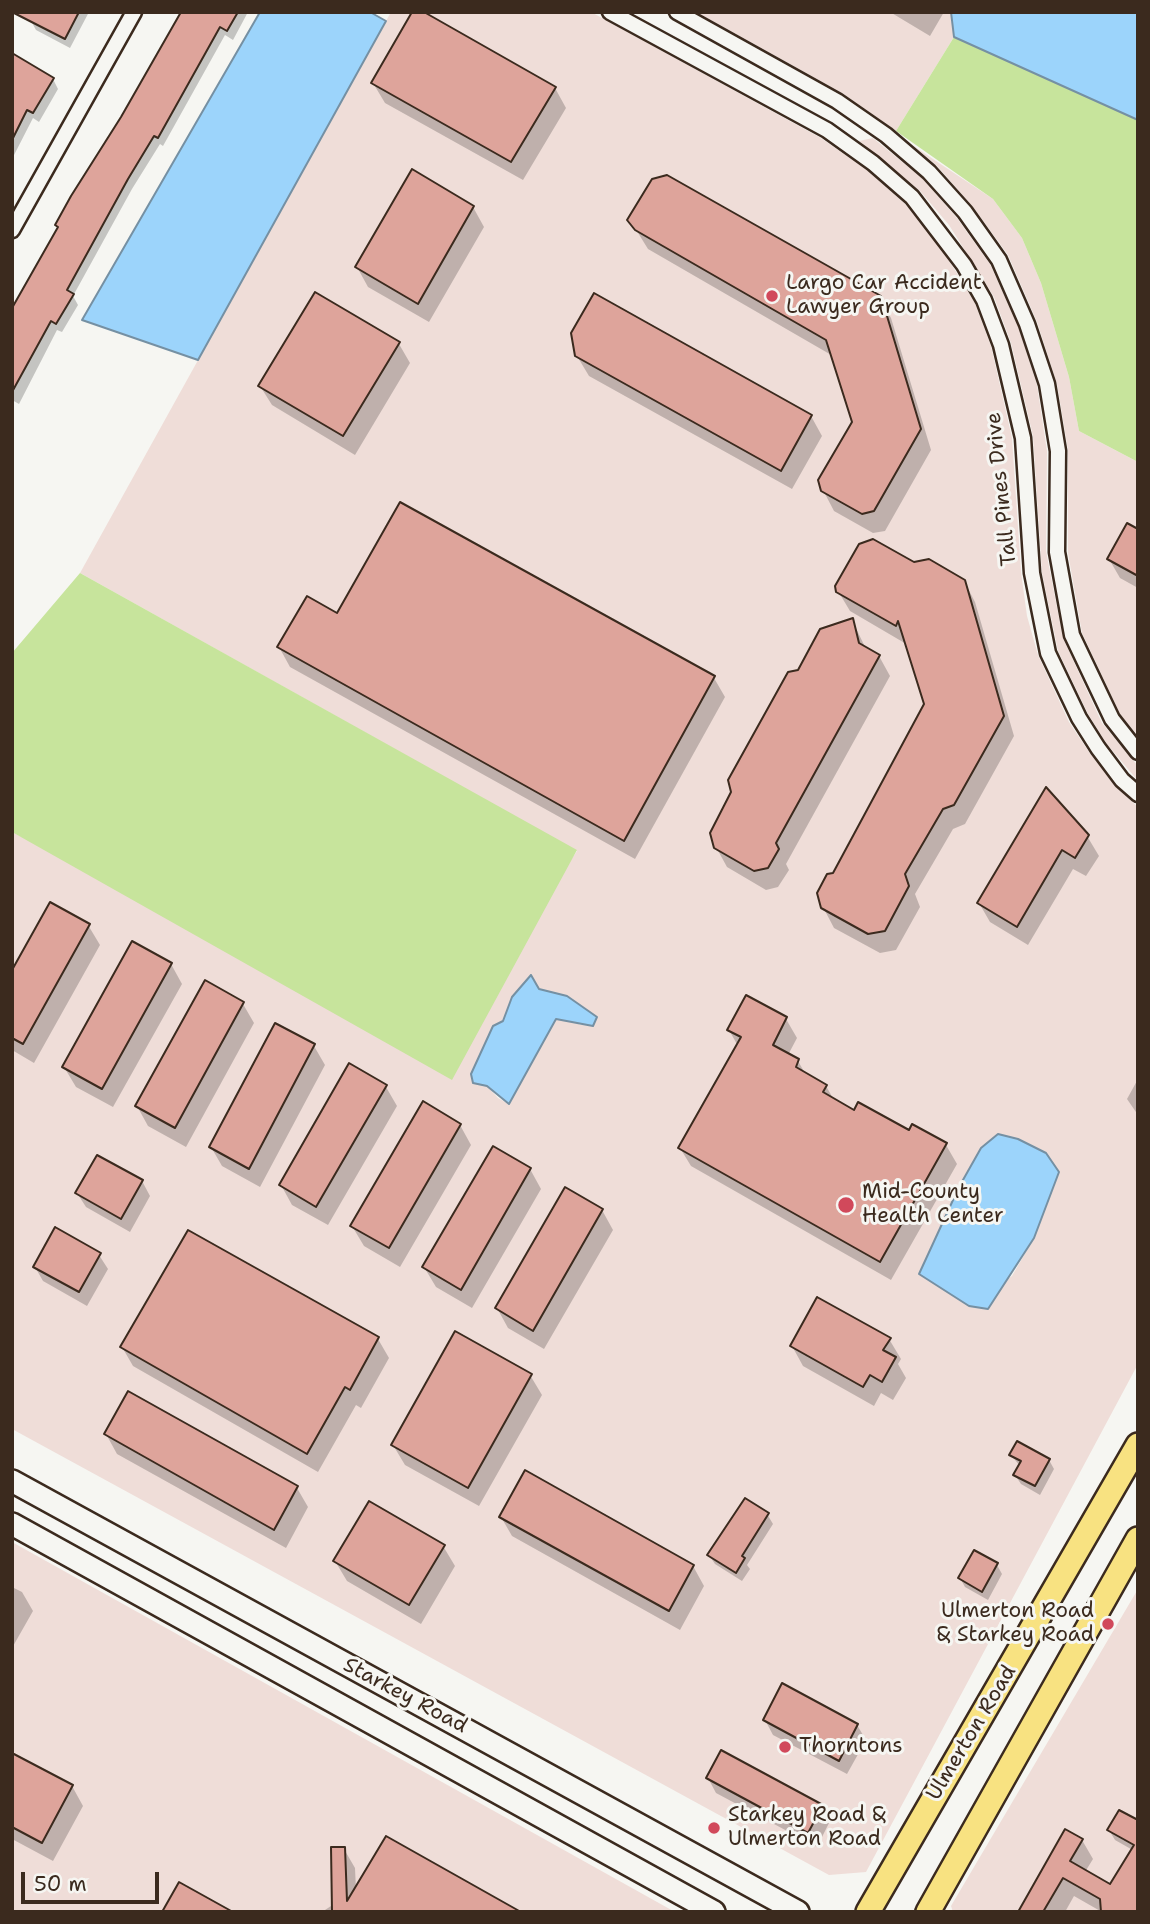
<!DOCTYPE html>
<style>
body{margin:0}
#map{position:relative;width:1150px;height:1924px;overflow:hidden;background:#f6f6f2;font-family:"Shantell Sans",sans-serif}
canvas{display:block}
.frame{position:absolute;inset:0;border:14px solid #3b2a1e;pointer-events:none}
.scale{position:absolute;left:21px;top:1872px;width:138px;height:32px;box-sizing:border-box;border:4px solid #3b2a1e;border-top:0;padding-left:9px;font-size:21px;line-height:24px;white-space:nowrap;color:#3b2a1e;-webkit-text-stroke:5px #f6f6f2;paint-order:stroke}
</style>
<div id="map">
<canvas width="1150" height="1924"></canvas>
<div class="frame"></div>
<div class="scale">50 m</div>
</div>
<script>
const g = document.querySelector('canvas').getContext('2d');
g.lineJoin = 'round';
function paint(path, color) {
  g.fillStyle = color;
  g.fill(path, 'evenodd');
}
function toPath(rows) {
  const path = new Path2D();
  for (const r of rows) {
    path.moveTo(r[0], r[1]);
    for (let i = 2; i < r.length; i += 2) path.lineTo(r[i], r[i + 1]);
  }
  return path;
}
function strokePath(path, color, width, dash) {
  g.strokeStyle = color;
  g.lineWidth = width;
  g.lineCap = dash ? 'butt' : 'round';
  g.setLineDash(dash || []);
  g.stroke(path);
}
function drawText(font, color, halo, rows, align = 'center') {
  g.font = font + ' "Shantell Sans",sans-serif';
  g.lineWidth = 6;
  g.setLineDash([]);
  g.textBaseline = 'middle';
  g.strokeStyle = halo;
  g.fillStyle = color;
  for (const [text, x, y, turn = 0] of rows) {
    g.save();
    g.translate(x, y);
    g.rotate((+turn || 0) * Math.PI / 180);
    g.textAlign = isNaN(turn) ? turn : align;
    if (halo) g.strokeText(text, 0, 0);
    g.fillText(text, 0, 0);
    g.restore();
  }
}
paint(toPath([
 [391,12,591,12,821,138,867,170,904,203,932,235,955,270,975,303,991,346,1012,438,1021,572,1027,616,1038,655,1069,722,1089,752,1116,787,1138,807,1138,1364,866,1872,829,1875,12,1429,12,832,42,847,566,867,577,851,80,573],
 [530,975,539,989,567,996,597,1017,581,1025,563,1017,556,1018,509,1104,498,1098,487,1086,482,1052,488,1035,503,1022,511,1000],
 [1059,1172,1034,1238,1012,1276,969,1306,919,1273,959,1187],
 [696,12,951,12,954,37,896,131,842,93],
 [873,138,922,178,957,218,990,264,1018,326,1037,385,1047,451,1046,551,1063,638,1102,723,1138,766,1138,781,1106,743,1088,714,1058,651,1042,573,1033,436,1011,343,994,297,949,225,920,191,859,141],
 [912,145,993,199,1022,238,1041,283,1069,377,1079,431,1138,462,1138,736,1120,714,1082,633,1068,553,1068,450,1057,384,1037,322,1008,255,973,207,937,166],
 [12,1542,675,1912,12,1912],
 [1138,1589,1138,1912,953,1912,951,1906]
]), '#efddd8');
paint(toPath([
 [954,37,1138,120,1138,462,1079,431,1069,377,1041,283,1022,238,993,199,896,131],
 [80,573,577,850,452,1080,12,832,12,653]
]), '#c7e49c');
const water = toPath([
 [260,12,370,12,386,21,198,360,82,320,260,12],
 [951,12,1138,12,1138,120,954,37,951,12],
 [531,975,539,989,567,996,597,1017,593,1026,556,1019,509,1104,487,1086,473,1083,471,1074,493,1026,503,1021,512,997,531,975],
 [998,1134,1018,1139,1046,1153,1059,1172,1034,1238,988,1309,969,1306,919,1274,959,1187,981,1148,998,1134]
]);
paint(water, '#9cd4fb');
strokePath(water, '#7590a3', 2);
paint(toPath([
 [35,12,89,12,70,48,36,30,31,21],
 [190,12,248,12,233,40,225,35,163,146,160,144,132,189,73,296,78,305,62,332,57,330,19,404,12,400,12,311],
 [890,12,944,12,930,36],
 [12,59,53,79,58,89,39,122,33,118,12,159],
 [373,83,555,88,566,108,523,180,385,103],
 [473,207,484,227,429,322,368,287,357,267],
 [630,220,879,298,891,318,931,450,885,531,873,533,834,511,823,490,854,422,833,356,648,249],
 [399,344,410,363,355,455,272,405,260,386],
 [577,356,811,416,822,436,792,489,589,376],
 [1138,531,1138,588,1120,578,1109,559],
 [914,563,964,581,975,602,1014,736,965,824,953,829,915,894,920,907,896,950,880,953,834,928,823,907,834,875,926,704,908,645,850,611,838,591],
 [852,620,866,649,879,656,890,676,786,864,789,870,778,887,766,890,727,867,716,847,733,792,799,671],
 [279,647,714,678,725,697,635,859,290,667],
 [1046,790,1087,836,1099,856,1086,876,1073,869,1028,945,990,922,979,903],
 [88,925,100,945,34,1063,12,1050,12,973],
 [171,964,182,984,113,1107,76,1087,64,1067],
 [746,998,786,1019,797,1038,788,1055,798,1061,806,1075,826,1086,834,1100,855,1112,946,1145,957,1164,891,1280,691,1166,680,1148,738,1046,729,1030],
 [243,1004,254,1023,186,1147,148,1126,137,1106],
 [276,1025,314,1046,325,1065,260,1187,222,1166,211,1147],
 [1138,1079,1138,1115,1127,1099],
 [386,1087,397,1106,328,1225,292,1205,281,1185],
 [460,1125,471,1145,400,1267,364,1246,352,1226],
 [530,1169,541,1189,472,1308,436,1287,424,1267],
 [142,1181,150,1196,130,1232,86,1207,77,1193],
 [602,1210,613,1230,544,1349,508,1328,497,1308],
 [99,1255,108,1269,87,1306,43,1281,35,1267],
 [378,1339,389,1358,361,1408,356,1405,318,1472,133,1366,122,1347],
 [889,1339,901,1359,898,1364,906,1378,893,1400,881,1393,874,1406,803,1366,792,1346],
 [530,1375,542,1395,479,1506,405,1465,393,1445],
 [129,1393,297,1488,308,1507,286,1548,117,1454,106,1434],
 [1011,1455,1049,1460,1054,1469,1040,1495,1021,1484,1015,1475,1020,1466],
 [767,1514,773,1524,747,1565,750,1569,742,1581,715,1564,709,1555],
 [501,1517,693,1566,704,1586,680,1630,512,1536],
 [443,1546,455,1566,421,1624,347,1581,335,1561],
 [997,1565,1002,1574,988,1600,965,1587,960,1578],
 [12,1587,22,1592,33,1611,12,1648],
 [765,1720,857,1725,866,1740,847,1774,773,1735],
 [12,1755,72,1786,83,1806,53,1861,12,1839],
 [708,1778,822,1806,830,1821,817,1847,716,1793],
 [1138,1822,1138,1853,1115,1840,1109,1830],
 [1082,1840,1093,1859,1085,1872,1111,1887,1102,1912,1074,1896,1065,1912,1019,1912],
 [344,1849,355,1868,356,1890,518,1912,322,1912,334,1904]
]), '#0003');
const building = toPath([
 [12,12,79,12,65,39,12,12],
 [181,12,238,12,227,31,220,27,158,138,154,136,128,179,67,290,74,294,56,324,51,321,12,392,12,308,58,227,55,225,71,196,121,117,181,12],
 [412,12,424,12,556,87,511,162,371,83,412,12],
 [12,53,54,78,33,113,27,110,12,140,12,53],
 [412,169,474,206,418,304,355,267,412,169],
 [667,175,881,296,921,429,874,511,862,514,821,491,818,480,852,422,826,340,635,230,627,220,652,179,667,175],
 [315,292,400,342,343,436,258,386,315,292],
 [594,293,812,415,781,471,575,356,571,333,594,293],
 [400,502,715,676,624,841,277,647,307,596,337,613,400,502],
 [1127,523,1138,529,1138,576,1107,559,1127,523],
 [873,539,914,562,929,559,965,580,1004,716,954,805,943,809,905,874,909,886,885,931,868,934,821,908,817,893,827,874,833,873,924,704,898,621,896,626,836,592,835,586,859,544,873,539],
 [853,618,859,643,880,655,776,843,779,849,768,868,754,871,714,848,710,833,731,792,728,780,788,672,798,670,820,629,853,618],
 [1046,787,1089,835,1075,858,1062,850,1017,927,977,903,1046,787],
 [50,902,90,924,23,1044,12,1038,12,970,50,902],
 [132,941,172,963,102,1089,62,1067,132,941],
 [205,980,244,1002,175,1128,135,1106,205,980],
 [746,995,787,1017,773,1045,799,1059,796,1067,827,1085,823,1092,854,1110,858,1102,909,1130,912,1124,947,1143,880,1262,678,1148,741,1037,727,1030,746,995],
 [275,1023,315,1044,249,1169,209,1147,275,1023],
 [349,1063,387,1085,316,1207,279,1185,349,1063],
 [423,1101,461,1124,389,1248,350,1226,423,1101],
 [493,1146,531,1168,461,1290,422,1267,493,1146],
 [97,1155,143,1180,121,1219,75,1193,97,1155],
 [565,1187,603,1209,533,1331,495,1308,565,1187],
 [55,1227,101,1253,79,1292,33,1267,55,1227],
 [188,1230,379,1337,350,1390,345,1387,307,1454,120,1347,188,1230],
 [817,1297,891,1338,883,1350,896,1357,882,1382,870,1375,863,1387,790,1346,817,1297],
 [455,1331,532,1374,468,1488,391,1445,455,1331],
 [128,1391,298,1486,274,1530,104,1434,128,1391],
 [1017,1441,1050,1459,1035,1486,1013,1475,1021,1461,1009,1455,1017,1441],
 [525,1470,694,1565,669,1611,499,1517,525,1470],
 [745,1498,769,1513,742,1556,745,1558,736,1573,707,1555,745,1498],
 [369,1501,445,1545,409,1605,333,1561,369,1501],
 [974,1550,998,1563,982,1592,958,1578,974,1550],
 [782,1683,858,1724,839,1761,763,1720,782,1683],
 [721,1750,823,1805,808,1833,706,1778,721,1750],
 [12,1753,73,1785,42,1843,12,1827,12,1753],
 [1119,1810,1138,1820,1138,1912,1101,1912,1100,1899,1063,1878,1043,1912,1018,1912,1065,1829,1083,1839,1070,1861,1110,1884,1134,1845,1107,1830,1119,1810],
 [386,1836,521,1912,332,1912,331,1847,345,1847,347,1901,386,1836],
 [179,1882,233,1912,162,1912,179,1882]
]);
paint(building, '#dea49b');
strokePath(building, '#3b2a1e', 2);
const minor = toPath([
 [610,12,827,130,873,163,912,197,964,265,984,300,1001,345,1023,438,1032,573,1048,653,1079,718,1098,748,1122,780,1138,794],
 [677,12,837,101,886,135,929,172,965,212,999,260,1027,324,1047,384,1058,451,1057,552,1072,635,1112,719,1138,752],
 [12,230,134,12]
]);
const secondary = toPath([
 [12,1481,798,1912],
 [12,1524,714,1912]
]);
const primary = toPath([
 [868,1912,1138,1445],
 [928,1912,1138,1539]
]);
strokePath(minor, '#3b2a1e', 19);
strokePath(secondary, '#3b2a1e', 26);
strokePath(primary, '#3b2a1e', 28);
strokePath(minor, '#f6f6f2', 14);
strokePath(secondary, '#f6f6f2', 21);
strokePath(primary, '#f8e281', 23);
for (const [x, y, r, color] of [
 [772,296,7,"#d1495b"],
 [846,1205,9,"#d1495b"],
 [1108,1624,7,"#d1495b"],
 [785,1747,7,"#d1495b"],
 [714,1828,7,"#d1495b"]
]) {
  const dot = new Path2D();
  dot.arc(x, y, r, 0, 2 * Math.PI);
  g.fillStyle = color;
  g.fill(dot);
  strokePath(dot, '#f6f6f2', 2.5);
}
drawText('21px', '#3b2a1e', '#f6f6f2', [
 ["Largo Car Accident",786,284],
 ["Lawyer Group",786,308],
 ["Mid-County",862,1193],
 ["Health Center",862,1217],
 ["Ulmerton Road",1094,1612,"right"],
 ["& Starkey Road",1094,1636,"right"],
 ["Thorntons",799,1747],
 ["Starkey Road &",728,1816],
 ["Ulmerton Road",728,1840]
], 'left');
drawText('21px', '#3b2a1e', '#f6f6f2', [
 ["Tall Pines Drive",1002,489,-96],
 ["Starkey Road",405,1696,28],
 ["Ulmerton Road",972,1733,-59]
]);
</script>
